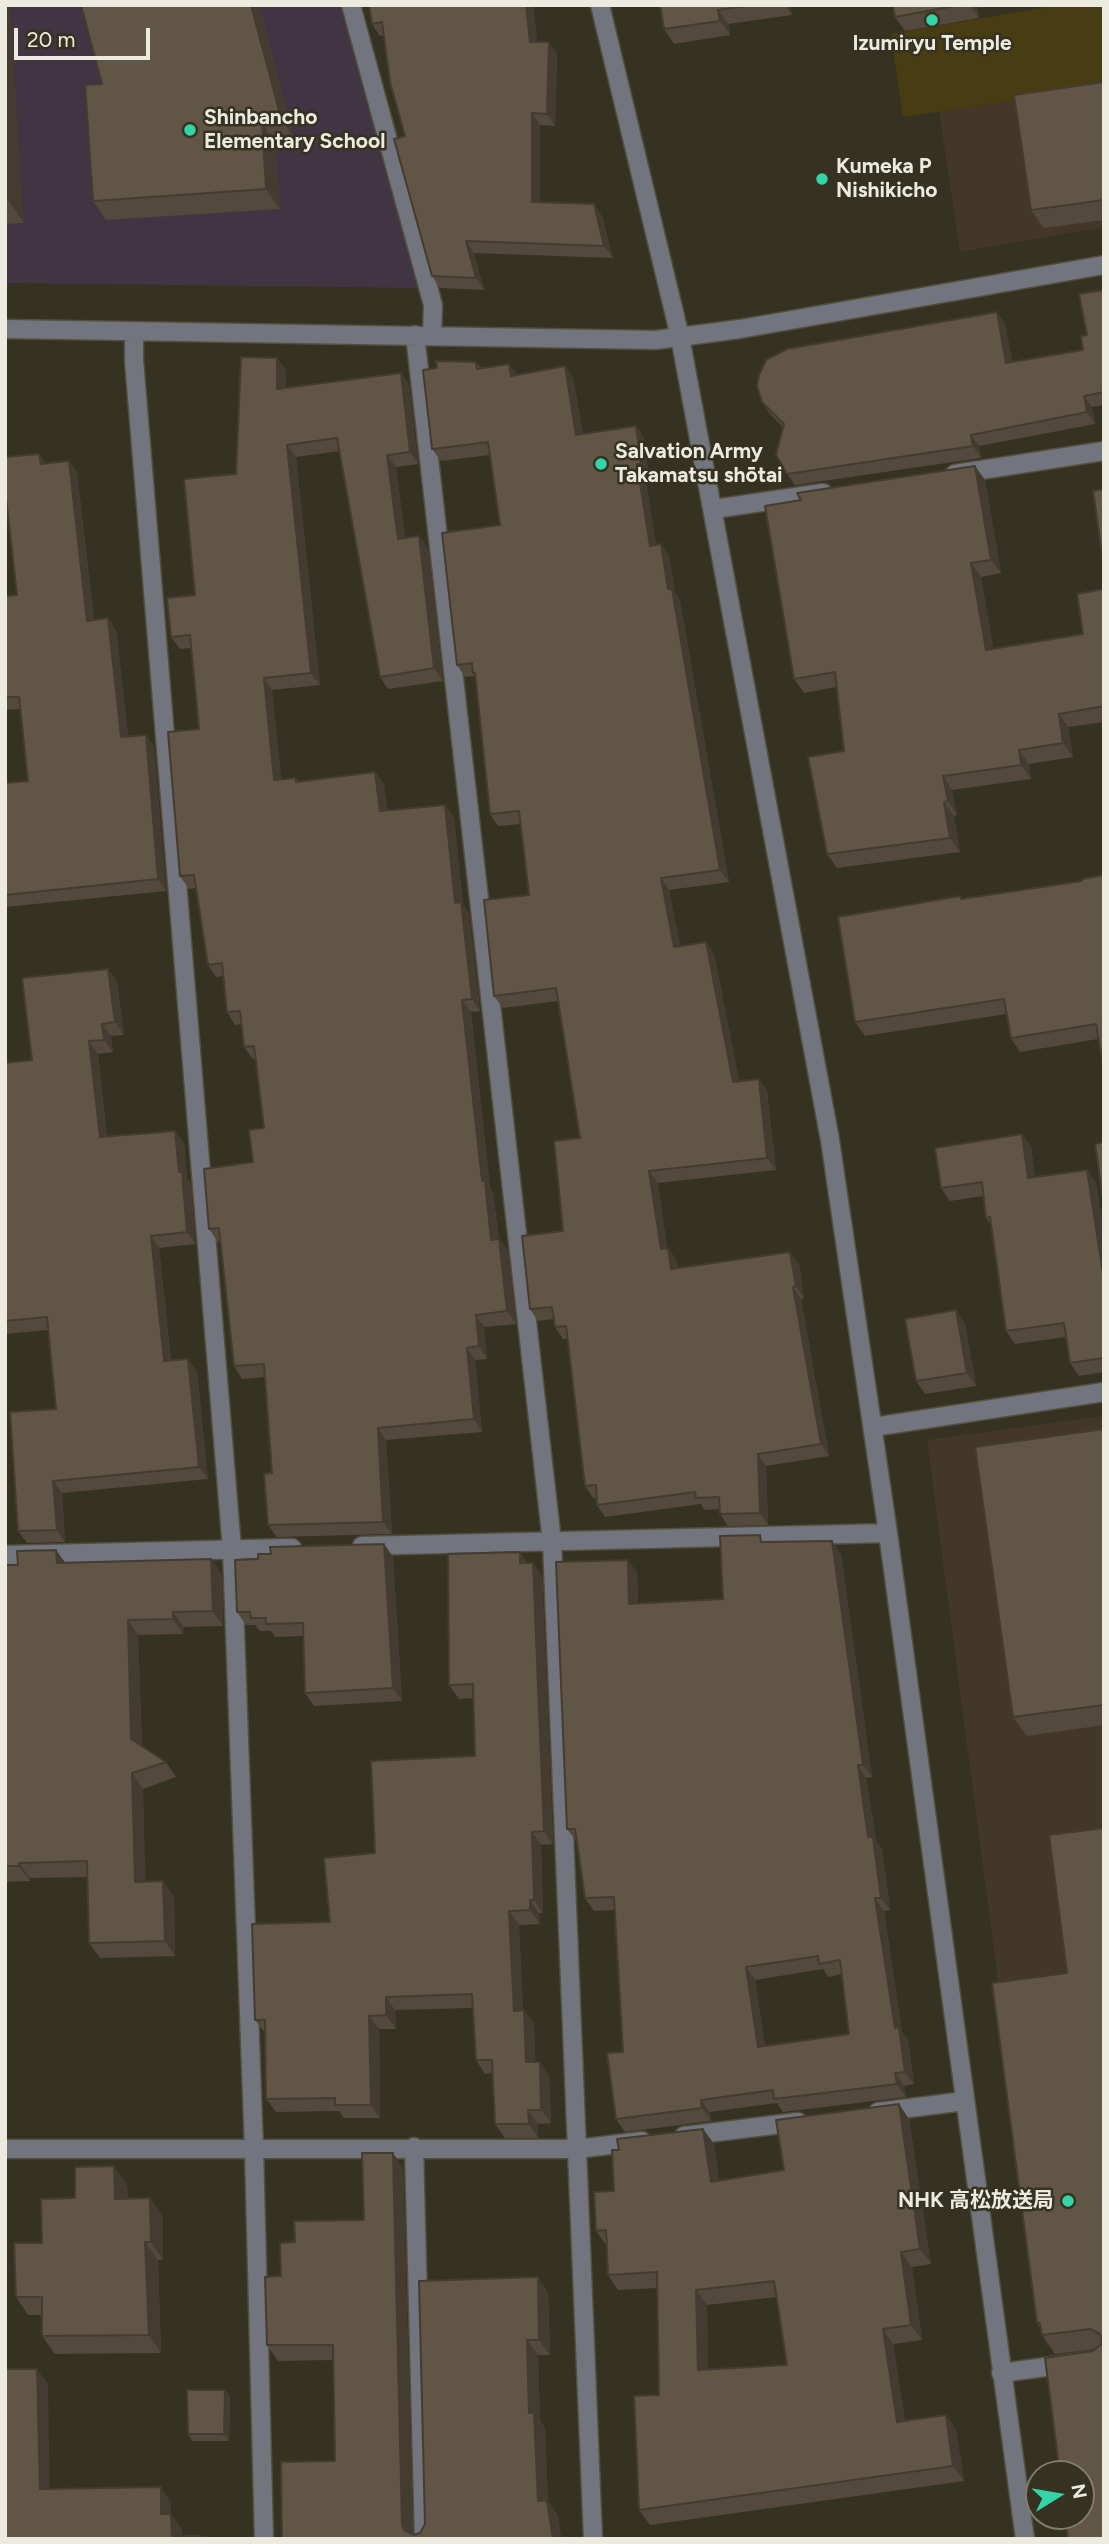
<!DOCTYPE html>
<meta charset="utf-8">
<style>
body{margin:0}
#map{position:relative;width:1109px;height:2544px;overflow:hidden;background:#363221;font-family:Figtree,sans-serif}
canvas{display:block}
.frame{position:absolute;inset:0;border:7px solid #edeae0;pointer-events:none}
.north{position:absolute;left:1025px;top:2460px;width:70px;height:70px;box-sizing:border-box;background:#363221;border:2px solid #7f7c6d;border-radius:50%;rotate:79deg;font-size:19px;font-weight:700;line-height:28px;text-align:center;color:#edeae0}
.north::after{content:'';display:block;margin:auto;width:24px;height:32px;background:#33d4a8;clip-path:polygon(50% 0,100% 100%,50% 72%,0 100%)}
.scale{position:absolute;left:14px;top:28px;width:136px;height:32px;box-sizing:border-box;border:4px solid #edeae0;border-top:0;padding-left:9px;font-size:21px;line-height:24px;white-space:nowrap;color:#edeae0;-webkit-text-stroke:5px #363221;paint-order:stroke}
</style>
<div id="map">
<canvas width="1109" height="2544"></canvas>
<div class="frame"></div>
<div class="north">N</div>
<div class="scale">20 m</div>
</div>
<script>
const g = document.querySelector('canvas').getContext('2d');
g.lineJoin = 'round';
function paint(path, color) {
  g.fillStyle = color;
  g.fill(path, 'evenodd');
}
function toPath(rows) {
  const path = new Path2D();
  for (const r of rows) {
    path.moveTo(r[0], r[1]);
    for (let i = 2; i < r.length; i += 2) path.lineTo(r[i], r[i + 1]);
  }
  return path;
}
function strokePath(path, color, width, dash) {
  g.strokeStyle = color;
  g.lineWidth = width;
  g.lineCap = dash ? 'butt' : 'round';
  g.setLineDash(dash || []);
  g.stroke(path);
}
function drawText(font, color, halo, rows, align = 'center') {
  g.font = font + ' Figtree,"Noto Sans JP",sans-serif';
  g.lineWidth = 5;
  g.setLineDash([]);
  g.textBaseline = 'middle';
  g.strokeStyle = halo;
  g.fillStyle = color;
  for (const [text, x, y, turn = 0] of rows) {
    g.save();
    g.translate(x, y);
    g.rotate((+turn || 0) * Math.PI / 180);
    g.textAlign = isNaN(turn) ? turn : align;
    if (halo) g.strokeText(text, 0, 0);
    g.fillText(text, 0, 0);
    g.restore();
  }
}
paint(toPath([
 [1104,87,1104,227,960,252,939,111],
 [1104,1416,1104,2339,1046,2346,927,1440]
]), '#433728');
paint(toPath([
 [5,5,342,5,418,288,5,283]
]), '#413443');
paint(toPath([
 [1059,5,1104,5,1104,87,903,117,891,34]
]), '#483d12');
const minor = toPath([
 [351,5,433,305,432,335],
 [600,5,680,337,830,1140,888,1533,1025,2539],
 [5,329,656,340,740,329,1104,265],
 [134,332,134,360,232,1549,254,2149,264,2539],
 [415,335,552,1542,593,2539],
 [955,474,1104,451],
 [714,509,823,493],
 [873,1427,1104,1392],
 [362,1546,888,1533],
 [5,1555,292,1548],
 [878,2112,965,2101],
 [684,2136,798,2122],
 [414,2147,424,2539],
 [5,2149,577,2149,642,2141],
 [1001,2373,1104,2359]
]);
strokePath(minor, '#534f40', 21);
strokePath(minor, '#72757d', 18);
paint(toPath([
 [5,5,24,223,5,224],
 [259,5,294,138,275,143,280,209,106,220,93,201,102,84],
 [533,5,537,42,557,54,555,126,540,125,540,203,602,216,613,258,474,253,484,290,440,288,432,276,405,136,384,35,380,36,372,24],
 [660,5,790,5,792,15,728,24,730,35,674,44,664,29],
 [893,5,977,5,979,18,905,31,895,17],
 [1104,82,1104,220,1044,228,1031,210],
 [1104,290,1104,405,1092,407,1095,424,979,446,981,458,795,485,787,474,783,427,770,414,762,402,1005,323,1012,362,1083,350,1087,335],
 [277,358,286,371,286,388,401,373,409,385,418,464,396,467,405,538,428,548,443,681,388,689,380,677,340,451,296,457,320,685,272,690,281,779,296,778,299,782,375,772,384,784,387,811,454,817,463,905,469,914,480,1011,471,1012,490,1188,493,1193,499,1239,508,1251,516,1324,484,1327,487,1359,475,1360,482,1432,386,1440,392,1534,277,1537,268,1525,272,1473,265,1377,242,1379,234,1366,221,1241,218,1242,209,1229,253,1162,264,1128,256,1059,253,1059,244,1047,242,1024,235,1025,227,1012,223,976,216,977,208,965,196,888,189,889,180,876,199,729,191,648,180,649,171,637,195,595],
 [476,362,481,368,509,364,517,375,565,366,573,378,583,434,636,426,644,438,649,476,645,476,656,545,669,556,675,593,680,601,729,882,669,890,680,946,714,954,739,1081,759,1079,767,1091,776,1170,658,1183,667,1248,676,1259,678,1268,799,1264,804,1298,801,1299,829,1456,766,1466,768,1525,728,1526,720,1514,720,1509,704,1510,701,1504,605,1517,597,1505,597,1498,593,1498,585,1486,568,1339,563,1339,555,1327,554,1319,538,1321,530,1309,563,1231,580,1138,558,1001,503,1008,494,996,529,895,521,824,498,826,490,814,475,677,475,676,465,677,457,665,500,525,490,455,441,461,432,449],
 [39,454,46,464,69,461,77,473,94,620,116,630,128,737,146,735,154,747,166,891,5,907,5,783,28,781,20,709,5,710,5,596,17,595],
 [985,480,1001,573,981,577,993,649,1083,634,1104,589,1104,722,1068,727,1073,757,1029,764,1031,779,952,790,957,815,954,816,960,852,837,868,827,854,844,751,836,687,804,693,794,679],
 [1082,881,1098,1039,1020,1052,1011,1038,1006,1014,865,1036,855,1022,960,896,962,899],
 [108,969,117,982,124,1035,111,1036,113,1052,98,1054,107,1137,184,1143,187,1179,191,1184,195,1244,159,1248,171,1360,197,1371,208,1479,62,1493,65,1542,27,1543,18,1531,56,1409,48,1330,5,1334,5,1063,32,1060],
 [1022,1134,1031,1147,1035,1177,1087,1170,1096,1183,1104,1232,1104,1372,1079,1376,1070,1363,1066,1337,1015,1344,1006,1331,991,1225,986,1218,983,1196,950,1201,941,1188],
 [965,1323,976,1386,925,1394,916,1381],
 [1104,1429,1104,1725,1027,1736,1013,1717],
 [765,1542,841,1554,872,1777,866,1778,876,1841,882,1849,890,1910,884,1911,902,2032,908,2040,914,2084,904,2086,906,2097,783,2112,777,2103,710,2112,711,2121,625,2132,616,2119,623,2052,615,1910,594,1911,585,1898,577,1842,567,1829,637,1572,638,1603,723,1599],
 [823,1969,828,1977,842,1974,849,2034,765,2046,755,1980],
 [384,1544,393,1557,402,1701,314,1706,305,1693,303,1636,275,1637,271,1631,260,1631,255,1625,246,1625,237,1612,258,1559,271,1554],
 [520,1552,527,1563,533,1563,542,1576,553,1844,541,1845,543,1913,539,1913,540,1924,519,1925,523,2010,524,2010,534,2024,535,2062,549,2075,551,2123,538,2124,538,2138,505,2138,495,2124,493,2073,485,2074,476,2060,473,2008,395,2010,396,2029,379,2029,380,2118,344,2118,339,2111,276,2112,266,2099,265,2033,255,2020,330,1922,375,1853,475,1756,474,1698,459,1699,449,1685],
 [66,1563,222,1574,223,1626,184,1627,183,1634,138,1635,142,1746,166,1762,176,1777,143,1789,145,1882,174,1896,175,1956,100,1958,89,1943,87,1877,30,1878,30,1881,5,1882,5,1565],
 [1104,1828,1104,2539,1093,2351,1096,2349,1055,2354,1042,2335,1041,2329,1037,2323,1067,1973],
 [909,2119,931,2264,912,2267,922,2340,893,2344,905,2421,946,2415,956,2430,964,2481,650,2525,639,2510,659,2395,657,2288,618,2290,608,2275,607,2246,596,2231,614,2191,619,2150,703,2129,714,2144,719,2181,784,2170],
 [777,2297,787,2365,708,2369,707,2305],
 [403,2168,413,2535,420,2533,548,2292,550,2355,538,2355,540,2421,545,2428,548,2501,558,2516,561,2539,282,2539,335,2461,334,2360,278,2361,267,2345,281,2276,295,2242,364,2220],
 [127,2185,128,2199,163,2217,163,2260,158,2260,161,2353,55,2354,42,2336,42,2315,28,2315,16,2297,42,2243,75,2198],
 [225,2390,230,2396,229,2441,192,2441,188,2434]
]), '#53493c');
paint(toPath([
 [5,5,10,5,24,223,8,200,5,151],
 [251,5,259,5,294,138,281,118],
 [526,5,533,5,539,54,530,42],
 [785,5,790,5,792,15],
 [970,5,977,5,979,18],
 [718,10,728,24,730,35,720,21],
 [549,42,557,54,555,126,547,114],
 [532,113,540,125,540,214,532,202],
 [262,123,275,143,280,209,266,189],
 [594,204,602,216,613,258,604,246],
 [466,241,474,253,484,290,476,278],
 [997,312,1005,323,1014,375,1006,363],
 [277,358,286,371,286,401,277,389],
 [509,364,518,376,511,376],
 [565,366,573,378,585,447,576,435],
 [401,373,409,385,418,464,410,452],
 [1084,396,1092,407,1095,424,1087,412],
 [636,426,644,438,649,476,641,464],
 [971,435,979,446,981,458,973,446],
 [287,445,296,457,320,685,311,673],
 [39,454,48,465,41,464],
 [387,455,396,467,407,551,398,539],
 [69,461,77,473,95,633,87,621],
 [637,464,645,476,658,558,650,546],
 [975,466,985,480,1001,573,991,560],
 [419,536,428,548,443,681,434,668],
 [661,544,669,556,675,593,680,601,729,882,720,870,668,589],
 [971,563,981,577,996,664,986,650],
 [108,618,116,630,130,749,121,737],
 [264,678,272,690,283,792,274,780],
 [1059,714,1068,727,1073,757,1063,743],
 [146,735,154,747,166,891,158,879],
 [1019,750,1029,764,1031,779,1021,765],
 [375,772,384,784,388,824,380,811],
 [943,776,952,790,957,815,948,801],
 [944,802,954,816,960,852,950,838],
 [445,805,454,817,463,905,469,914,480,1011,472,999,455,903],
 [661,878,669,890,683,959,674,947],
 [706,942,714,954,742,1094,733,1082],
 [108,969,117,982,124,1035,115,1022],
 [462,1000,471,1012,490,1188,493,1193,500,1252,491,1240,482,1181],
 [102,1024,111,1036,113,1052,104,1040],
 [89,1041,98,1054,108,1150,100,1137],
 [759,1079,767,1091,776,1170,767,1158],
 [175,1131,184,1143,187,1179,191,1184,195,1244,187,1232,179,1172],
 [1022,1134,1031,1147,1037,1191,1028,1178],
 [1087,1170,1096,1183,1104,1232,1104,1280],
 [649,1171,658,1183,669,1261,661,1249],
 [151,1236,159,1248,172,1373,164,1361],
 [499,1239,508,1251,516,1324,507,1311],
 [668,1248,676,1259,680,1281,671,1269],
 [790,1252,799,1264,804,1298,796,1286],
 [793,1287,801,1299,829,1456,821,1444],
 [956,1310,965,1323,976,1386,967,1373],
 [476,1315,484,1327,487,1359,479,1346],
 [467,1348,475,1360,482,1432,474,1419],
 [188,1359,197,1371,208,1479,199,1467],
 [378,1428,386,1440,392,1534,383,1522],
 [758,1454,766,1466,768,1525,760,1513],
 [53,1481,62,1493,65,1542,57,1530],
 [832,1541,841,1554,872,1777,863,1765],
 [384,1544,393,1557,402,1701,393,1688],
 [56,1550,67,1565,57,1563],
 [520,1552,529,1565,520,1563],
 [211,1559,222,1574,223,1626,213,1611],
 [628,1560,637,1572,638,1616,629,1604],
 [533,1563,542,1576,553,1844,544,1831],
 [173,1612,184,1627,183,1634,173,1619],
 [128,1620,138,1635,142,1754,131,1739],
 [858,1765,866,1778,876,1841,882,1849,890,1910,881,1898,868,1837],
 [132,1773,143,1789,146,1897,135,1882],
 [532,1832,541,1845,543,1913,534,1900],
 [19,1863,30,1878,30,1881,19,1866],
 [163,1881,174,1896,175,1956,165,1941],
 [875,1898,884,1911,902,2032,908,2040,914,2084,905,2072,895,2028],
 [530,1900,539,1913,540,1924,530,1910],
 [509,1911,519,1925,524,2024,514,2011],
 [746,1967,755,1980,767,2060,758,2047],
 [386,1997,395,2010,396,2029,386,2015],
 [524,2010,534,2024,536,2076,526,2062],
 [369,2016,379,2029,380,2118,371,2105],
 [540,2062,549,2075,551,2123,541,2110],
 [895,2073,904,2086,906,2097,897,2084],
 [701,2100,710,2112,711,2121,702,2108],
 [899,2104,909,2119,931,2264,920,2249],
 [528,2110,538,2124,538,2138,529,2124],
 [703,2129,714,2144,721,2197,711,2182],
 [393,2153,403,2168,413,2539,404,2530,402,2524],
 [114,2166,127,2185,128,2218,115,2199],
 [150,2198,163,2217,163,2260,151,2242],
 [145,2242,158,2260,161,2353,149,2335],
 [901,2252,912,2267,922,2340,911,2325],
 [538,2277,548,2292,550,2355,539,2340],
 [696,2290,707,2305,708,2385,698,2370],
 [883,2329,893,2344,908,2437,897,2422],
 [527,2340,538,2355,540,2421,545,2428,548,2501,558,2516,561,2539,553,2539,538,2501,529,2413],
 [37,2369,48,2384,50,2504,40,2489],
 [225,2390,230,2396,229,2441,224,2434],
 [946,2415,956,2430,964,2481,953,2466],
 [161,2487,171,2502,171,2514,182,2529,182,2539,173,2539,161,2514]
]), '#443c31');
const building = toPath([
 [81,5,251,5,281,118,262,123,266,189,93,201,85,85,102,84,81,5],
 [369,5,526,5,530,42,549,42,547,114,532,113,532,202,594,204,604,246,466,241,476,278,432,276,394,139,405,136,390,82,382,22,372,24,369,5],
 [660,5,753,5,718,10,720,21,664,29,660,5],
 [893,5,960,5,895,17,893,5],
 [1104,82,1104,200,1031,210,1014,95,1104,82],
 [5,151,8,200,5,200,5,151],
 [1104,290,1104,392,1084,396,1087,412,971,435,973,446,787,474,776,455,784,424,762,402,757,386,759,375,766,360,787,349,997,312,1006,363,1083,350,1081,336,1087,335,1079,294,1104,290],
 [241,357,277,358,277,389,401,373,410,452,387,455,398,539,419,536,434,668,380,677,337,438,287,445,311,673,264,678,274,780,296,778,296,782,375,772,380,811,445,805,455,903,461,902,472,999,462,1000,482,1181,485,1181,491,1240,499,1239,507,1311,476,1315,479,1346,467,1348,474,1419,378,1428,383,1522,268,1525,264,1474,272,1473,264,1364,234,1366,219,1228,209,1229,204,1169,253,1162,249,1130,264,1128,254,1046,244,1047,240,1011,227,1012,222,963,208,965,194,875,180,876,168,732,199,729,190,635,171,637,167,598,195,595,184,479,236,474,241,357],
 [436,361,476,362,477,369,509,364,511,376,565,366,576,435,636,426,641,464,637,464,650,546,661,544,668,589,672,589,720,870,661,878,674,947,706,942,733,1082,759,1079,767,1158,649,1171,661,1249,668,1248,671,1269,790,1252,796,1286,793,1287,821,1444,758,1454,760,1513,720,1514,719,1497,696,1498,695,1492,597,1505,596,1485,585,1486,566,1326,555,1327,552,1307,530,1309,522,1236,563,1231,554,1141,580,1138,556,988,494,996,484,900,529,895,519,811,490,814,475,673,473,673,472,663,457,665,442,533,500,525,488,442,432,449,423,370,437,368,436,361],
 [39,454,41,464,69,461,87,621,108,618,121,737,146,735,158,879,5,895,5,783,28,781,19,697,5,697,5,596,17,595,5,489,5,457,39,454],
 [975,466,991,560,971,563,986,650,1083,634,1077,594,1104,589,1104,706,1059,714,1063,743,1019,750,1021,765,943,776,948,801,944,802,950,838,827,854,808,757,844,751,835,672,794,679,765,506,801,500,797,493,975,466],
 [1104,489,1104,568,1093,491,1104,489],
 [1104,875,1104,1069,1096,1024,1011,1038,1004,999,855,1022,838,917,960,896,961,899,1082,881,1082,879,1104,875],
 [108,969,115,1022,102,1024,104,1040,89,1041,100,1137,175,1131,179,1172,182,1171,187,1232,151,1236,164,1361,188,1359,199,1467,53,1481,57,1530,18,1531,10,1412,56,1409,47,1317,5,1321,5,1063,32,1060,22,978,108,969],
 [1022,1134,1028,1178,1087,1170,1104,1280,1104,1358,1070,1363,1064,1323,1006,1331,990,1217,986,1218,982,1182,941,1188,935,1148,1022,1134],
 [1104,1142,1104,1193,1102,1193,1095,1144,1104,1142],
 [956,1310,967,1373,916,1381,905,1319,956,1310],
 [1104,1429,1104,1705,1013,1717,975,1447,1104,1429],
 [760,1535,761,1542,832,1541,863,1765,858,1765,868,1837,873,1837,881,1898,875,1898,895,2028,899,2027,905,2072,895,2073,897,2084,774,2099,773,2090,701,2100,702,2108,616,2119,607,2053,623,2052,614,1897,585,1898,575,1829,567,1829,556,1562,628,1560,629,1604,723,1599,720,1536,760,1535],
 [818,1956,819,1964,840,1960,849,2034,758,2047,746,1967,818,1956],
 [384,1544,393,1688,305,1693,303,1623,266,1624,266,1618,251,1618,250,1612,237,1612,235,1560,258,1559,258,1554,271,1554,270,1547,384,1544],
 [56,1550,57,1563,211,1559,213,1611,173,1612,173,1619,128,1620,131,1739,166,1762,132,1773,135,1882,163,1881,165,1941,89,1943,87,1861,19,1863,19,1866,5,1866,5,1565,18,1565,17,1551,56,1550],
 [520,1552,520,1563,533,1563,544,1831,532,1832,534,1900,530,1900,530,1910,509,1911,514,2011,524,2010,526,2062,540,2062,541,2110,528,2110,529,2124,495,2124,492,2060,476,2060,472,1994,386,1997,386,2015,369,2016,371,2105,335,2105,335,2098,266,2099,265,2020,255,2020,252,1924,330,1922,324,1858,375,1853,371,1761,475,1756,473,1684,449,1685,448,1554,520,1552],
 [1104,1828,1104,2539,1068,2539,1065,2516,1081,2516,1081,2474,1060,2474,1045,2358,1093,2351,1101,2345,1102,2339,1099,2333,1090,2329,1042,2335,1040,2323,1037,2323,992,1983,1067,1973,1049,1835,1104,1828],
 [899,2104,920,2249,901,2252,911,2325,883,2329,897,2422,946,2415,953,2466,639,2510,634,2396,659,2395,657,2272,608,2275,606,2230,596,2231,594,2192,614,2191,612,2150,619,2150,617,2139,703,2129,711,2182,784,2170,776,2120,899,2104],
 [774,2281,787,2365,698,2370,696,2290,774,2281],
 [362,2153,393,2153,402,2524,404,2530,413,2535,420,2533,425,2524,419,2281,538,2277,539,2340,527,2340,529,2413,534,2413,538,2501,547,2501,553,2539,282,2539,281,2462,335,2461,333,2345,267,2345,265,2277,281,2276,280,2243,295,2242,294,2221,364,2220,362,2153],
 [114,2166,115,2199,150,2198,151,2242,145,2242,149,2335,42,2336,42,2297,16,2297,14,2243,42,2243,41,2199,75,2198,75,2167,114,2166],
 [5,2369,37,2369,40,2489,161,2487,161,2514,171,2514,172,2536,201,2536,201,2539,5,2539,5,2369],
 [187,2390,225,2390,224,2434,188,2434,187,2390]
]);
paint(building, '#615546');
strokePath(building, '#443c31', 2);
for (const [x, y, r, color] of [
 [932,20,7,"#33d4a8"],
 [190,130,7,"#33d4a8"],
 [822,179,7,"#33d4a8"],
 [601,464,7,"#33d4a8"],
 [1068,2201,7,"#33d4a8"]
]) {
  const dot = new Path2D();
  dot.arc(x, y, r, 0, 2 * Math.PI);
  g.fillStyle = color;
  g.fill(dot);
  strokePath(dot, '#363221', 2.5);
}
drawText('bold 21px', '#edeae0', '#363221', [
 ["Izumiryu Temple",932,44,"center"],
 ["Shinbancho",204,118],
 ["Elementary School",204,142],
 ["Kumeka P",836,167],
 ["Nishikicho",836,191],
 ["Salvation Army",615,452],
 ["Takamatsu shōtai",615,476],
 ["NHK 高松放送局",1054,2201,"right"]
], 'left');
</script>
